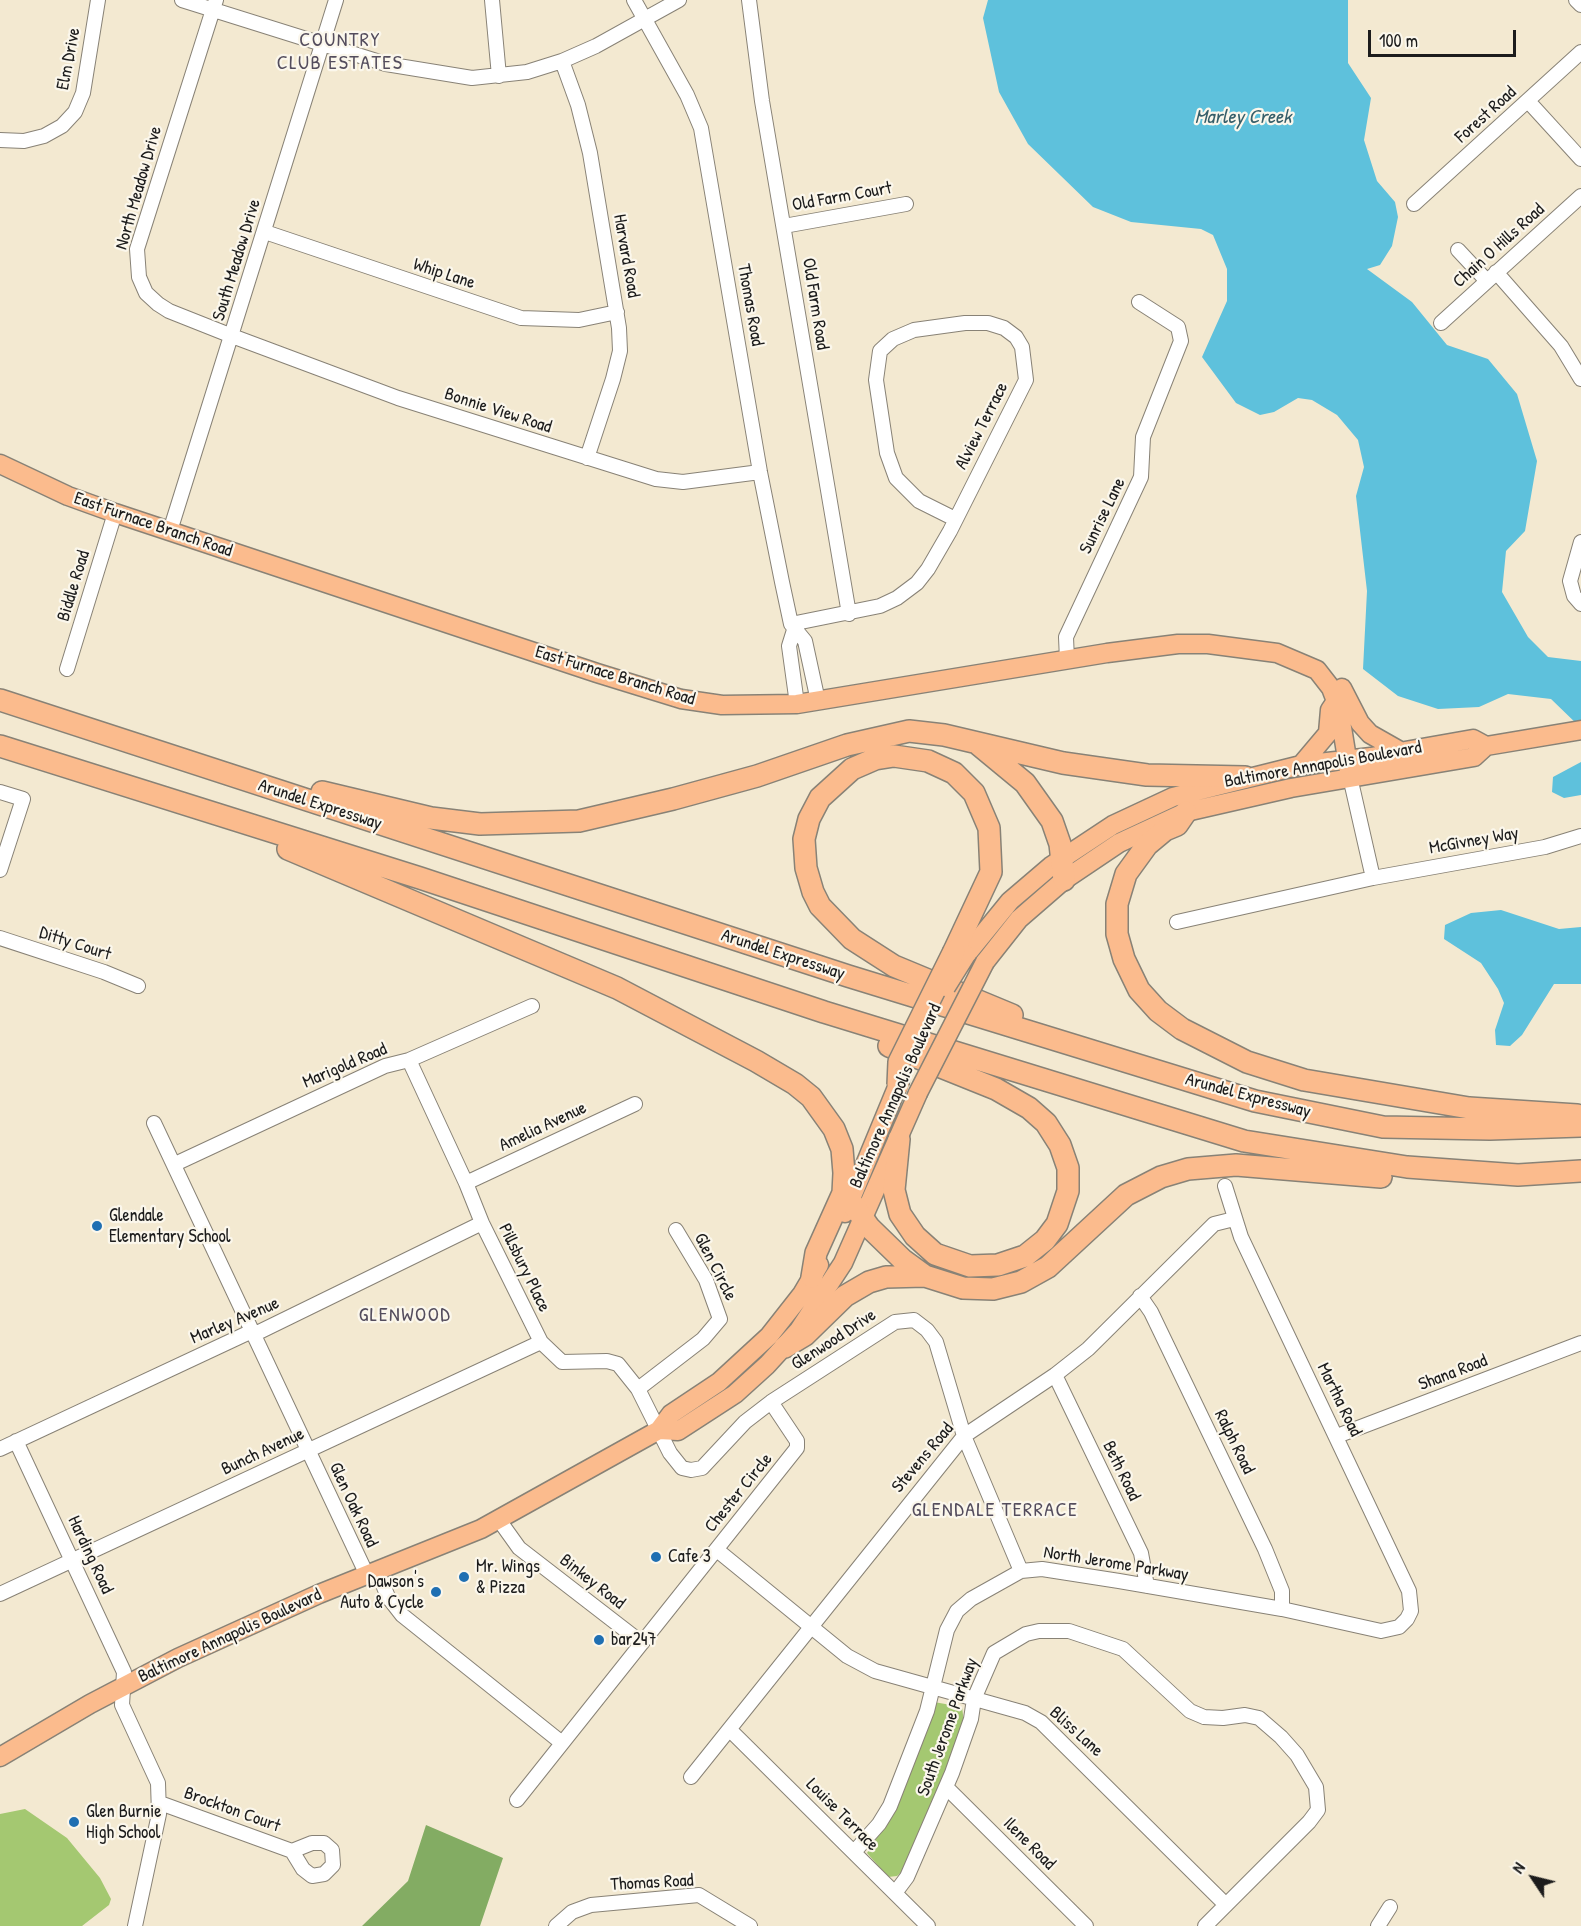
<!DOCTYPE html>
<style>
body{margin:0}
#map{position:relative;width:1581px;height:1926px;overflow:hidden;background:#f3e9d1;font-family:"Patrick Hand",sans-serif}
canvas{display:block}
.north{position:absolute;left:1503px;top:1848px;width:60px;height:60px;-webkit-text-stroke:4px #fbf7ec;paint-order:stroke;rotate:305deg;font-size:16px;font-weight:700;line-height:24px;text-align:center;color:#1c1c1c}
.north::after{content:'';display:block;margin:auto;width:21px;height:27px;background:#1c1c1c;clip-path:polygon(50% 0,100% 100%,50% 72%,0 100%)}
.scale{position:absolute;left:1368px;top:30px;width:148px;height:27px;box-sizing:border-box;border:3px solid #1c1c1c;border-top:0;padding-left:8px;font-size:18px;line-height:21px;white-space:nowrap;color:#1c1c1c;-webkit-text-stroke:4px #fbf7ec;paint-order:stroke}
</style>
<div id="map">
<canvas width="1581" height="1926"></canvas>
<div class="north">N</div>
<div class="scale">100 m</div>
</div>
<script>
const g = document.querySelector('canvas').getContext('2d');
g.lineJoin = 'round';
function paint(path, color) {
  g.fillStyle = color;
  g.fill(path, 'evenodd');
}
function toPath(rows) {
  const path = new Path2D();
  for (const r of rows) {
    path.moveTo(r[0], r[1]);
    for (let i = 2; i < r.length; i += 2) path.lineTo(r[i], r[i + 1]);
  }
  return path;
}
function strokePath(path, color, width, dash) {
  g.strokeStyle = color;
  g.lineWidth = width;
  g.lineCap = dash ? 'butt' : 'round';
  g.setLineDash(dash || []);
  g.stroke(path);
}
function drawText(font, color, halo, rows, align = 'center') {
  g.font = font + ' "Patrick Hand",sans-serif';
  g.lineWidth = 4.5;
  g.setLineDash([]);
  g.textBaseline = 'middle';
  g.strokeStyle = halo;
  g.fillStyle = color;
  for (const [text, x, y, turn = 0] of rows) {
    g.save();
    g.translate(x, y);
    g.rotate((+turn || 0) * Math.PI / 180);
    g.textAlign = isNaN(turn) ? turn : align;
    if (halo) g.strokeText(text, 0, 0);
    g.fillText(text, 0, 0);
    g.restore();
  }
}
paint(toPath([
 [934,1702,962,1707,965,1730,905,1869,897,1876,888,1877,867,1853,893,1812],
 [25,1809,67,1838,100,1878,111,1899,109,1905,82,1926,0,1926,0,1814]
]), '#a4c871');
paint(toPath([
 [426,1825,503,1858,480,1926,362,1926,408,1881]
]), '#83ac63');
paint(toPath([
 [988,0,1348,0,1348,63,1371,98,1364,140,1377,181,1395,202,1398,217,1392,246,1380,265,1367,269,1412,302,1447,345,1488,359,1517,394,1537,461,1525,531,1506,551,1502,592,1528,637,1548,657,1581,661,1581,728,1551,699,1508,694,1479,707,1438,709,1398,696,1363,669,1367,591,1356,496,1364,467,1358,440,1337,415,1312,400,1298,398,1274,412,1260,415,1236,403,1202,357,1227,301,1227,269,1213,235,1201,229,1131,222,1093,207,1028,144,999,92,983,18],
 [1581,762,1581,795,1564,798,1552,792,1553,777],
 [1501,910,1559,929,1581,927,1581,984,1554,984,1522,1035,1510,1046,1496,1045,1495,1030,1504,1003,1498,989,1481,963,1444,939,1445,925,1471,913]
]), '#5ec1dc');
const minor = toPath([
 [182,0,386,64,472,78,527,72,562,61,596,46,679,0],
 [216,0,137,249,139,277,146,293,158,304,169,311,232,336,398,398,656,479,683,482,760,472],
 [492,0,499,76],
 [634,0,687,95,701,128,760,472,782,582,791,624,805,641,818,701],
 [749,0,762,101,849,614],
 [1576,0,1581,5],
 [562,61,578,105,590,153,619,328,620,351,613,379,587,458],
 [1528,101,1581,159],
 [0,140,24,141,44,136,62,126,75,112,83,93,98,0],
 [1414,204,1581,52],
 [784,226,906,204],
 [265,232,521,318,579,320,617,312],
 [1458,250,1486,280],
 [1496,272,1561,346,1581,379],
 [1441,323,1581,196],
 [170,531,336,0],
 [1581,542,1570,581,1574,596,1581,604],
 [791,624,880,606,897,598,917,583,928,569,950,531,1026,380,1022,347,1016,337,1004,328,988,323,965,323,914,330,893,339,880,351,876,380,887,453,896,478,919,501,955,519],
 [794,630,789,646,797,704],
 [1067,660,1066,637,1141,477,1143,437,1181,341,1178,327,1139,302],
 [67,669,115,513],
 [1350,777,1373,878],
 [0,792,23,799,0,870],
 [1177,922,1373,878,1545,847,1581,836],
 [0,938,104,972,138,986],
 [409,1060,466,1183,482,1223,541,1342,562,1362,607,1361,618,1364,638,1389,670,1453,682,1468,691,1470,702,1468,745,1422,771,1402,895,1322,914,1320,927,1330,936,1342,964,1436,1021,1571],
 [154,1123,367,1575],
 [175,1164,385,1066,409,1060,532,1006],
 [466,1183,635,1104],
 [1140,1296,1151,1312,1265,1549,1282,1591,1282,1609],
 [1055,1375,1141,1553,1147,1586],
 [638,1389,703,1339,720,1319,706,1280,676,1230],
 [1337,1436,1581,1343],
 [16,1441,124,1672,122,1705,158,1783,159,1814,135,1926],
 [0,1449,250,1332,259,1332,482,1223],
 [499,1520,519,1548,642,1643],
 [717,1550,847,1656,875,1671,1025,1713,1041,1722,1226,1905],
 [377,1570,388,1597,402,1615,562,1743],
 [0,1594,541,1342],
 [730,1730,928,1926],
 [691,1777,964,1436,1055,1375,1088,1349,1214,1224,1234,1219],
 [946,1787,1086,1926],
 [517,1800,797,1448,797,1441,771,1402],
 [160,1803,292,1851,303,1869,312,1876,324,1874,333,1865,332,1850,324,1843,312,1843,292,1851],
 [854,1852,879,1824,890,1806,927,1711,947,1630,957,1611,971,1599,1021,1571,1042,1569,1119,1581,1282,1609,1381,1631,1399,1627,1407,1619,1411,1611,1409,1591,1241,1237,1225,1186],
 [895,1893,907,1877,952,1773,971,1719,974,1699,994,1653,1026,1634,1039,1631,1069,1631,1123,1649,1190,1711,1204,1717,1223,1718,1245,1715,1259,1718,1281,1737,1297,1755,1316,1787,1318,1810,1309,1822,1205,1926],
 [556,1926,572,1912,591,1905,699,1895,750,1926],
 [1378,1926,1390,1907]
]);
const major = toPath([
 [0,464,68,496,115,513,597,673,681,699,722,705,797,704,1107,653,1178,644,1208,644,1277,653,1317,670,1331,688,1339,709,1350,777],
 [1342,688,1360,723,1370,734,1400,751],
 [1301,765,1328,733,1330,710,1336,701],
 [966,955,1010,901,1051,866,1113,825,1173,797,1301,765,1371,757,1473,739,1486,746],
 [985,962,1019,919,1064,880,1119,843,1186,812,1291,788,1474,757,1486,746,1581,730],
 [845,1213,898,1085],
 [659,1430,678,1431,735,1394,767,1365,799,1330,843,1263,918,1093],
 [0,1757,90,1704,178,1658,319,1594,481,1529,659,1430,671,1414,719,1382,769,1336,802,1294,819,1265]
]);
const highway = toPath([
 [0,700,848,976,1255,1101,1383,1127,1490,1129,1581,1126],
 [979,745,1025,783,1052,821,1060,844,1064,880],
 [0,746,420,878,824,1012,1244,1141,1407,1167,1518,1175,1581,1171],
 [322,792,431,818,480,824,579,821,673,799,757,776,847,745,909,731,944,735,1063,763,1147,775,1245,777],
 [1186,812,1177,825,1165,830,1147,845,1126,874,1117,904,1117,934,1124,959,1139,990,1158,1011,1182,1029,1247,1062,1304,1080,1469,1108,1577,1115],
 [288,849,617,988,756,1061,795,1084,811,1097,834,1129,842,1149,844,1173,843,1193,816,1253,812,1277],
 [954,951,991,872,989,828,974,793,954,773,928,761,894,756,875,759,852,769,820,798,809,819,804,839,806,868,813,892,820,906,852,939,894,966,1012,1015],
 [889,1046,996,1089,1029,1108,1046,1123,1060,1145,1068,1168,1068,1191,1057,1224,1045,1240,1025,1256,998,1265,970,1266,935,1254,915,1236,900,1214,894,1190,899,1139],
 [850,1200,869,1227,903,1260,925,1276],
 [785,1347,805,1335,845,1296,869,1282,886,1277,925,1276,963,1288,993,1289,1021,1282,1048,1267,1126,1195,1161,1177,1188,1169,1236,1165,1381,1177]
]);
strokePath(minor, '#888276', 16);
strokePath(major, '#888276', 21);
strokePath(highway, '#888276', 24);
strokePath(minor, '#fff', 14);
strokePath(major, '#fbbb8d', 18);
strokePath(highway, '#fbbb8d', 21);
const majorBridge = toPath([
 [946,987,966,955],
 [918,1093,985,962]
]);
const highwayBridge = toPath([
 [898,1085,899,1062,954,951]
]);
strokePath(majorBridge, '#888276', 21, []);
strokePath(highwayBridge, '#888276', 24, []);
strokePath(majorBridge, '#fbbb8d', 18);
strokePath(highwayBridge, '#fbbb8d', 21);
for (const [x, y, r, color] of [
 [97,1226,6,"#1f6fb2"],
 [656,1557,6,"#1f6fb2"],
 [464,1577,6,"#1f6fb2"],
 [436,1592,6,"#1f6fb2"],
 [599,1640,6,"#1f6fb2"],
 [74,1822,6,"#1f6fb2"]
]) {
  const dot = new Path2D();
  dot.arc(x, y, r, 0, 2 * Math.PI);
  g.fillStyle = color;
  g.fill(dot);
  strokePath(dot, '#fbf7ec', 2);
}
drawText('18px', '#1c1c1c', '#fbf7ec', [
 ["Elm Drive",69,59,-79],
 ["Forest Road",1486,115,-42],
 ["North Meadow Drive",139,188,-74],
 ["Old Farm Court",842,197,-10],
 ["Chain O Hills Road",1499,246,-42],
 ["Harvard Road",626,256,80],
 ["South Meadow Drive",237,260,-73],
 ["Whip Lane",444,274,18],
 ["Old Farm Road",815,304,81],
 ["Thomas Road",750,305,80],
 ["Bonnie View Road",498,411,18],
 ["Alview Terrace",982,426,-63],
 ["Sunrise Lane",1103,516,-64],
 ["East Furnace Branch Road",153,525,19],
 ["Biddle Road",74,586,-73],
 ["East Furnace Branch Road",615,676,17],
 ["Baltimore Annapolis Boulevard",1323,765,-10],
 ["Arundel Expressway",320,805,18],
 ["McGivney Way",1474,841,-10],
 ["Ditty Court",75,944,18],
 ["Arundel Expressway",783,955,18],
 ["Marigold Road",345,1066,-23],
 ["Baltimore Annapolis Boulevard",896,1096,-66],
 ["Arundel Expressway",1248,1096,15],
 ["Amelia Avenue",543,1127,-25],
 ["Glen Circle",715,1267,63],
 ["Pillsbury Place",524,1268,64],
 ["Marley Avenue",235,1321,-23],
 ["Glenwood Drive",834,1340,-33],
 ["Shana Road",1453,1373,-21],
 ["Martha Road",1339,1400,64],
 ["Ralph Road",1234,1442,64],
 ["Bunch Avenue",263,1452,-25],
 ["Stevens Road",923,1458,-50],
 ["Beth Road",1121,1471,64],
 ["Chester Circle",739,1493,-51],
 ["Glen Oak Road",353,1505,65],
 ["Harding Road",90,1555,65],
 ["North Jerome Parkway",1116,1564,9],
 ["Binkey Road",592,1582,38],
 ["Baltimore Annapolis Boulevard",230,1636,-25],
 ["South Jerome Parkway",948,1727,-70],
 ["Bliss Lane",1076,1732,42],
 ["Brockton Court",232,1810,20],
 ["Louise Terrace",842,1815,45],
 ["Ilene Road",1029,1844,45],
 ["Thomas Road",652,1883,-3]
]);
drawText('18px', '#1c1c1c', '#fbf7ec', [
 ["Glendale",109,1216],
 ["Elementary School",109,1237],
 ["Cafe 3",668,1557],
 ["Mr. Wings",476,1567],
 ["& Pizza",476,1588],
 ["Dawson's",424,1582,"right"],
 ["Auto & Cycle",424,1603,"right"],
 ["bar247",611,1640],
 ["Glen Burnie",86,1812],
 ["High School",86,1833]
], 'left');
g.letterSpacing = '1.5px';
drawText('20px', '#544d5d', '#fbf7ec', [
 ["COUNTRY",340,41],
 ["CLUB ESTATES",340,64],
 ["GLENWOOD",405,1316],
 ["GLENDALE TERRACE",995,1511]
]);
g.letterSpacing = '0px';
drawText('italic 20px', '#365e69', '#fbf7ec', [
 ["Marley Creek",1243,118]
]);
</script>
